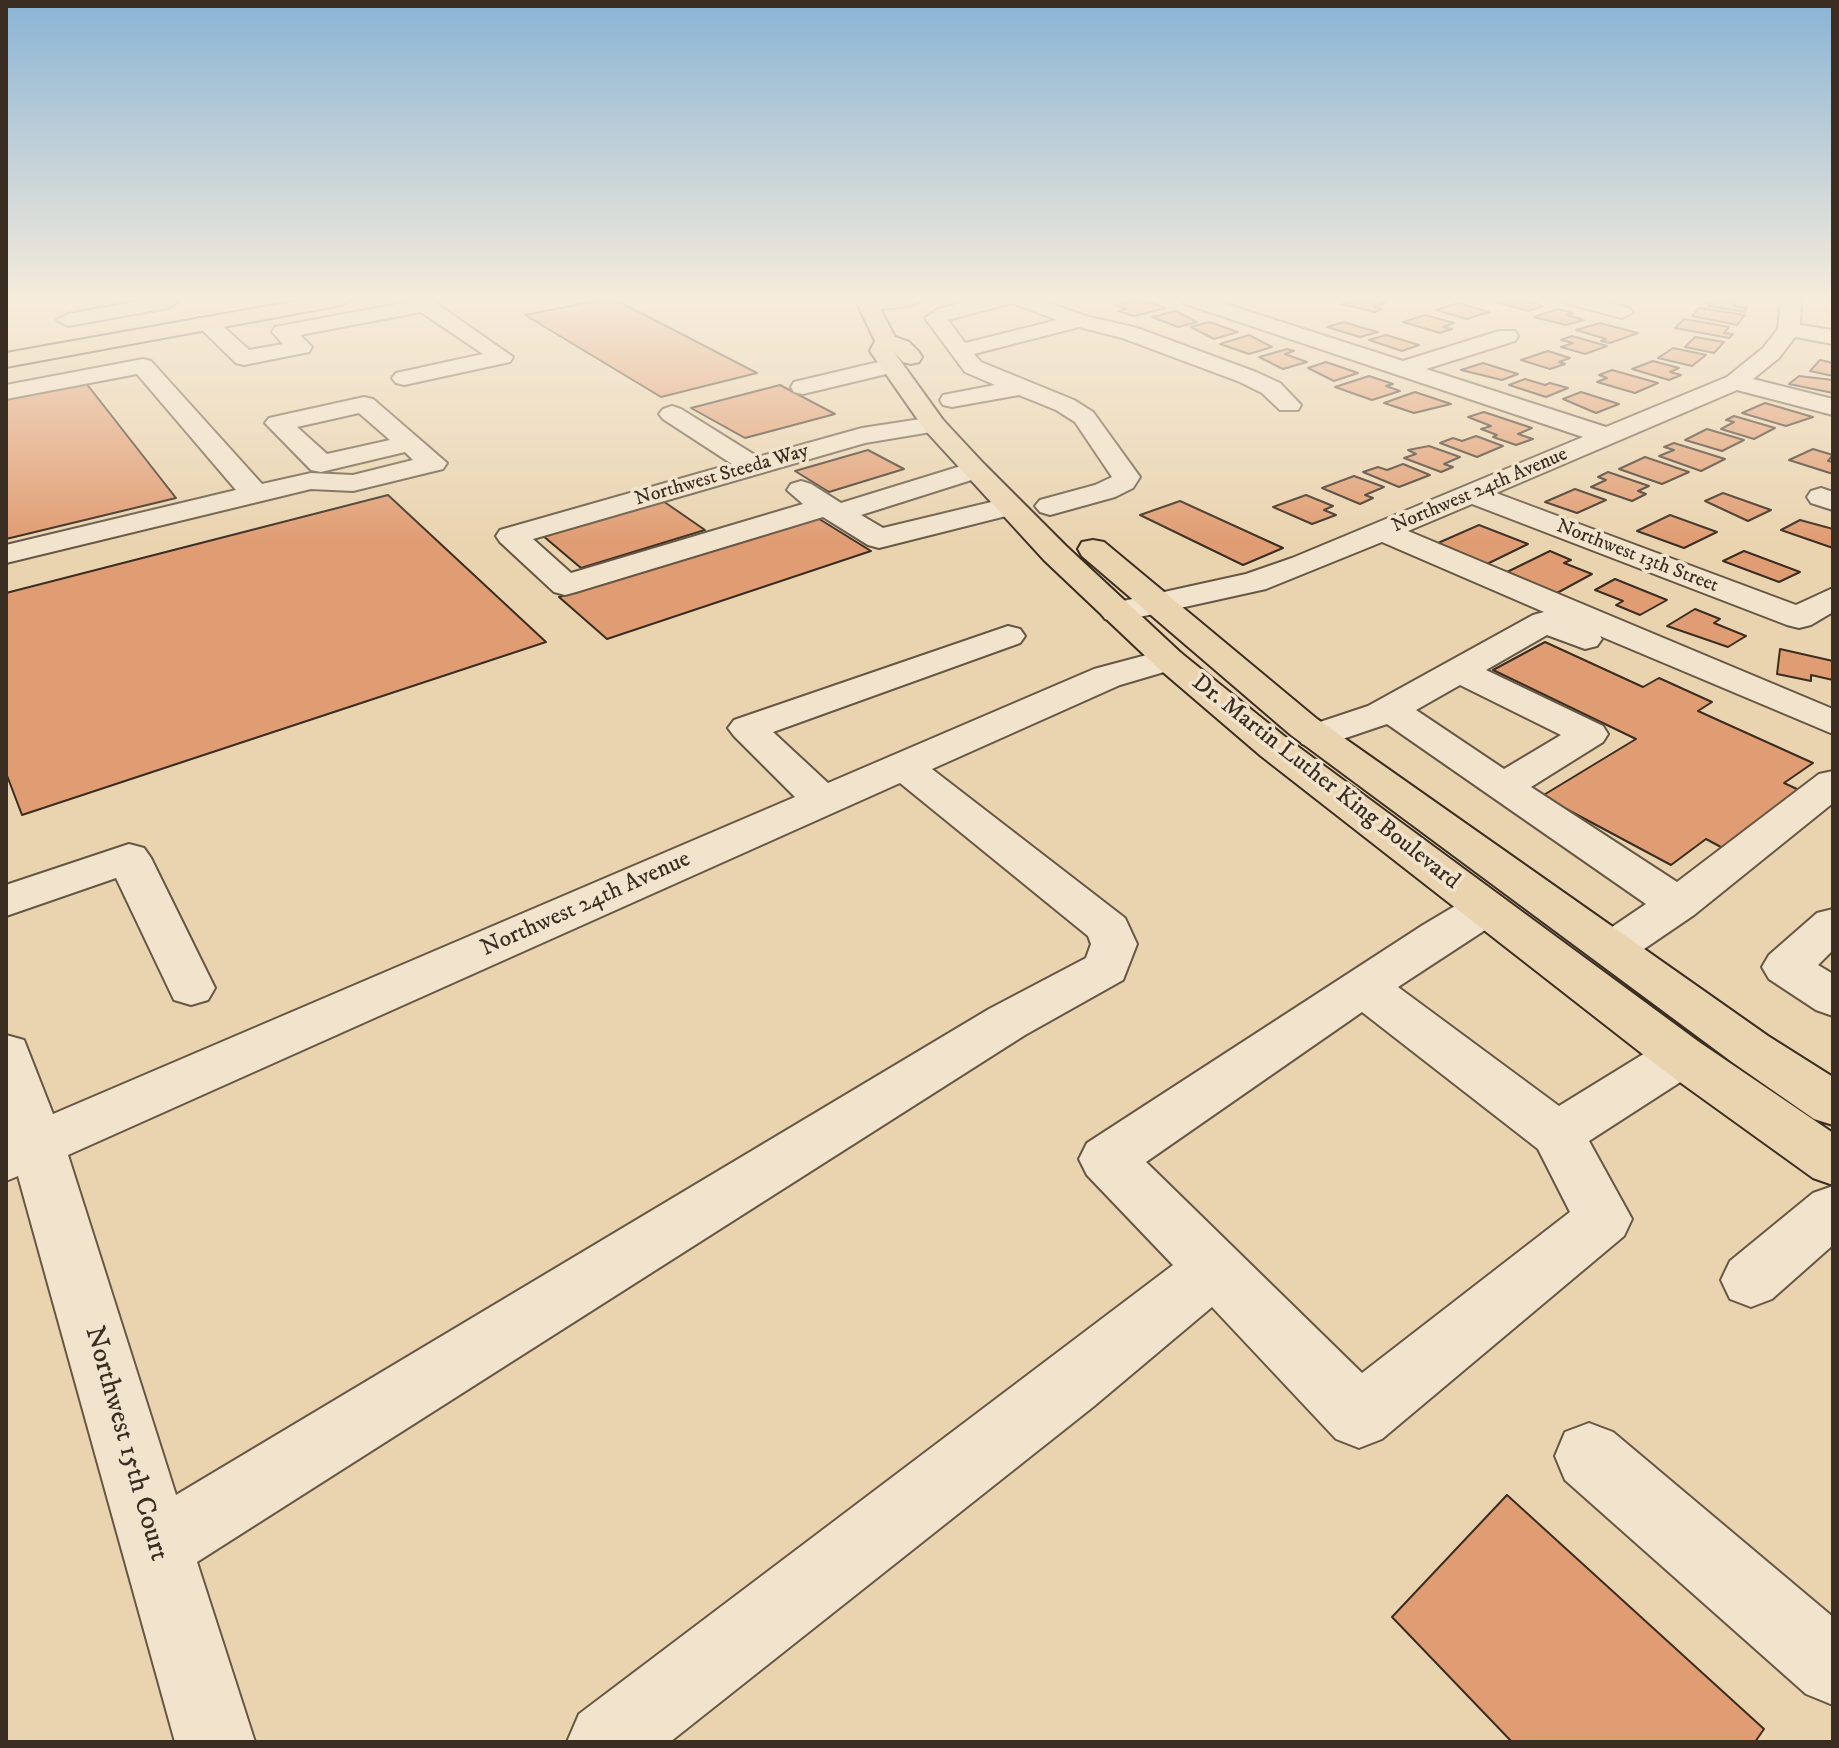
<!DOCTYPE html>
<style>
body{margin:0}
#map{position:relative;width:1839px;height:1748px;overflow:hidden;background:#ead4b0;font-family:"IM FELL DW Pica",serif}
canvas{display:block}
.frame{position:absolute;inset:0;border:8px solid #3a2d21;pointer-events:none}
</style>
<div id="map">
<canvas width="1839" height="1748"></canvas>
<div class="frame"></div>
</div>
<script>
const g = document.querySelector('canvas').getContext('2d');
g.lineJoin = 'round';
function paint(path, color) {
  g.fillStyle = color;
  g.fill(path, 'evenodd');
}
function toPath(rows) {
  const path = new Path2D();
  for (const r of rows) {
    path.moveTo(r[0], r[1]);
    for (let i = 2; i < r.length; i += 2) path.lineTo(r[i], r[i + 1]);
  }
  return path;
}
function strokePath(path, color, width, dash) {
  g.strokeStyle = color;
  g.lineWidth = width;
  g.lineCap = dash ? 'butt' : 'round';
  g.setLineDash(dash || []);
  g.stroke(path);
}
function drawText(font, color, halo, rows, align = 'center') {
  g.font = font + ' "IM FELL DW Pica",serif';
  g.lineWidth = 7;
  g.setLineDash([]);
  g.textBaseline = 'middle';
  g.strokeStyle = halo;
  g.fillStyle = color;
  for (const [text, x, y, turn = 0] of rows) {
    g.save();
    g.translate(x, y);
    g.rotate((+turn || 0) * Math.PI / 180);
    g.textAlign = isNaN(turn) ? turn : align;
    if (halo) g.strokeText(text, 0, 0);
    g.fillText(text, 0, 0);
    g.restore();
  }
}
const building = toPath([
 [605,299,614,299,757,373,661,397,525,315,605,299],
 [1140,299,1166,308,1134,316,1118,311,1126,309,1116,305,1140,299],
 [1360,299,1370,299,1386,303,1374,307,1382,309,1375,312,1341,304,1360,299],
 [1507,299,1525,299,1543,306,1528,311,1496,302,1507,299],
 [1703,299,1738,300,1734,306,1747,308,1745,312,1708,306,1710,303,1701,301,1703,299],
 [1458,303,1489,312,1467,319,1436,310,1458,303],
 [1699,308,1745,315,1737,325,1692,316,1699,308],
 [1558,309,1573,313,1567,315,1584,320,1566,325,1534,317,1558,309],
 [1176,311,1197,322,1178,327,1152,317,1176,311],
 [1425,315,1454,323,1443,327,1452,329,1440,333,1403,322,1425,315],
 [1684,319,1729,327,1724,333,1733,334,1729,338,1675,328,1684,319],
 [1209,322,1238,332,1214,339,1191,327,1209,322],
 [1344,322,1363,328,1378,332,1360,337,1327,327,1344,322],
 [1600,323,1638,333,1610,343,1601,341,1606,339,1576,330,1600,323],
 [1249,335,1272,347,1249,354,1220,344,1249,335],
 [1386,335,1419,345,1402,351,1369,340,1386,335],
 [1572,336,1607,346,1585,354,1561,347,1573,343,1561,340,1572,336],
 [1695,337,1724,342,1714,353,1685,347,1695,337],
 [1673,348,1706,355,1692,366,1658,358,1673,348],
 [1287,349,1294,351,1285,354,1307,362,1283,369,1259,357,1287,349],
 [1548,351,1570,358,1559,362,1565,364,1550,369,1521,360,1548,351],
 [1820,360,1833,363,1833,376,1810,371,1820,360],
 [1653,361,1679,368,1670,372,1681,375,1669,380,1632,369,1653,361],
 [1326,362,1358,373,1334,381,1308,368,1326,362],
 [1483,363,1518,374,1502,380,1461,370,1483,363],
 [1612,370,1658,383,1635,393,1597,382,1607,378,1599,375,1612,370],
 [1369,376,1393,384,1386,386,1400,391,1372,400,1335,387,1369,376],
 [1799,376,1833,380,1833,393,1789,384,1799,376],
 [1525,379,1545,385,1550,383,1568,388,1546,397,1509,385,1525,379],
 [86,383,176,498,6,539,6,399,86,383],
 [780,385,835,414,745,438,691,408,780,385],
 [1415,392,1451,404,1414,413,1384,403,1415,392],
 [1581,392,1619,404,1596,413,1563,399,1581,392],
 [1765,403,1813,417,1786,426,1742,413,1765,403],
 [1484,412,1532,428,1518,434,1533,439,1516,445,1493,437,1497,435,1481,429,1491,426,1468,417,1484,412],
 [1734,416,1775,428,1754,439,1721,429,1734,422,1726,420,1734,416],
 [1707,429,1744,440,1722,451,1685,440,1707,429],
 [1476,436,1503,446,1477,457,1440,443,1453,438,1462,441,1476,436],
 [1674,443,1725,459,1701,471,1659,456,1674,450,1664,447,1674,443],
 [1429,446,1460,457,1444,464,1453,467,1441,472,1404,458,1416,454,1408,450,1429,446],
 [1813,449,1833,455,1828,461,1833,462,1833,474,1789,460,1813,449],
 [868,450,904,469,829,492,795,471,868,450],
 [1645,457,1689,472,1662,484,1619,469,1645,457],
 [1403,464,1430,475,1399,487,1363,472,1378,467,1387,470,1403,464],
 [1608,472,1649,486,1638,491,1646,494,1632,501,1591,487,1606,480,1598,477,1608,472],
 [1354,476,1384,487,1365,495,1373,498,1360,504,1322,488,1354,476],
 [1575,489,1606,500,1577,513,1545,502,1575,489],
 [1723,493,1771,510,1748,521,1705,501,1723,493],
 [388,495,546,642,22,815,6,773,6,593,388,495],
 [1306,495,1333,506,1324,510,1336,515,1312,524,1273,507,1306,495],
 [663,501,705,530,581,568,542,535,663,501],
 [1180,501,1283,548,1243,565,1140,515,1180,501],
 [1670,515,1717,532,1684,548,1637,531,1670,515],
 [816,517,871,551,607,639,559,597,816,517],
 [1800,520,1833,529,1833,548,1781,530,1800,520],
 [1479,525,1528,544,1487,564,1438,543,1479,525],
 [1550,551,1571,560,1564,563,1592,574,1557,593,1507,572,1550,551],
 [1744,551,1800,572,1779,582,1723,561,1744,551],
 [1615,579,1667,600,1640,615,1616,605,1623,601,1595,590,1615,579],
 [1695,609,1720,619,1714,623,1746,636,1728,647,1667,626,1695,609],
 [1545,642,1643,687,1659,678,1712,702,1698,711,1813,763,1784,783,1810,795,1732,853,1706,839,1671,865,1542,796,1636,739,1493,670,1545,642],
 [1780,649,1833,661,1833,680,1811,675,1811,681,1777,674,1780,649],
 [1507,1495,1764,1729,1755,1742,1512,1742,1392,1617,1507,1495]
]);
paint(building, '#e09c72');
strokePath(building, '#3a2d21', 2);
const minor = toPath([
 [150,299,176,299,178,302,168,308,68,326,57,320,68,314,150,299],
 [407,299,430,299,513,357,510,362,404,385,396,383,392,378,396,373,483,354,421,312,300,335,312,347,309,352,244,365,236,363,195,323,198,318,214,318,249,350,283,344,272,332,275,327,409,302,407,299],
 [867,299,923,299,913,305,868,311,861,309,858,305,867,299],
 [978,299,1038,299,1086,316,1137,328,1256,372,1280,383,1301,405,1298,410,1280,410,1262,393,1240,382,1122,338,1079,327,974,354,981,362,1074,400,1093,412,1140,477,1133,488,1115,497,1050,515,1040,512,1035,506,1040,500,1095,485,1112,477,1075,422,1056,410,1019,395,952,407,943,405,940,400,943,395,995,385,965,372,925,318,938,309,978,299],
 [1012,303,1057,320,965,343,948,320,1012,303],
 [1180,299,1210,299,1403,361,1499,331,1515,331,1518,336,1515,341,1426,369,1606,427,1727,377,1763,348,1778,329,1781,299,1801,299,1800,325,1833,330,1833,344,1795,337,1779,358,1753,379,1833,399,1833,415,1737,390,1496,493,1796,605,1833,588,1833,612,1811,625,1799,628,1787,625,1472,504,1408,531,1833,709,1833,734,1600,636,1602,639,1597,646,1585,649,1547,635,1486,670,1603,726,1608,734,1603,742,1531,787,1677,882,1819,774,1833,771,1833,803,1694,915,1644,949,1608,962,1591,957,1585,946,1591,935,1612,927,1646,904,1387,724,1316,748,1302,744,1297,736,1302,728,1368,706,1533,615,1544,612,1382,542,1266,589,1117,622,1105,619,1100,612,1105,605,1246,574,1292,558,1583,437,1183,303,1180,299],
 [1460,685,1561,735,1504,769,1416,710,1460,685],
 [1562,299,1596,299,1629,308,1633,312,1622,318,1565,303,1562,299],
 [143,359,151,361,262,484,311,473,353,475,413,460,405,452,321,472,311,470,265,423,269,418,364,397,373,399,447,463,443,469,353,491,311,489,6,563,6,545,236,490,137,374,6,399,6,385,143,359],
 [359,413,390,440,327,454,297,427,359,413],
 [891,359,899,361,903,366,899,371,803,394,794,392,791,387,794,382,891,359],
 [672,406,681,409,758,457,862,428,934,417,943,420,947,425,943,430,865,443,533,539,571,573,803,504,787,490,791,484,801,481,811,484,841,503,974,462,984,464,988,470,984,476,861,515,883,528,1008,498,1018,501,1023,507,1018,513,879,548,868,545,823,517,576,592,565,595,554,592,500,542,496,536,500,530,732,464,663,419,659,414,663,409,672,406],
 [1821,488,1833,492,1833,510,1811,503,1807,497,1811,491,1821,488],
 [1008,626,1020,629,1025,636,1020,643,773,732,828,783,1094,669,1169,649,1181,653,1187,660,1181,667,1120,685,932,769,1125,918,1137,944,1123,980,1025,1035,197,1562,255,1742,175,1742,18,1176,6,1181,6,1035,24,1040,53,1114,795,797,734,736,728,728,734,720,1008,626],
 [900,783,1088,936,1091,944,1086,958,989,1009,176,1495,68,1155,900,783],
 [129,844,144,848,151,858,215,988,208,1000,191,1005,174,1000,116,878,6,916,6,885,129,844],
 [1486,893,1502,897,1509,908,1502,919,1398,987,1559,1106,1663,1042,1681,1037,1699,1042,1707,1056,1699,1070,1589,1141,1632,1219,1624,1236,1382,1439,1359,1448,1336,1439,1212,1307,1093,1407,670,1742,567,1742,579,1714,1173,1265,1087,1175,1079,1159,1087,1143,1423,925,1470,897,1486,893],
 [1362,1012,1538,1149,1570,1212,1362,1373,1146,1162,1362,1012],
 [1833,909,1833,950,1818,965,1833,974,1833,1016,1816,1010,1769,979,1762,967,1769,955,1817,913,1833,909],
 [1833,1186,1833,1245,1772,1299,1751,1307,1730,1299,1721,1280,1730,1261,1813,1193,1833,1186],
 [1589,1423,1613,1432,1833,1617,1833,1705,1806,1694,1565,1480,1555,1456,1565,1432,1589,1423]
]);
const major = toPath([
 [308,299,352,299,342,305,6,367,6,353,308,299],
 [855,299,875,299,895,337,909,342,919,352,922,357,919,362,911,364,903,362,894,352,943,420,984,464,1066,546,1181,653,1289,740,1699,1042,1833,1133,1833,1185,1813,1178,1663,1070,1261,756,1157,667,1044,560,925,430,870,351,875,341,855,299],
 [1093,540,1104,542,1317,719,1768,1036,1833,1077,1833,1125,1814,1119,1732,1062,1291,735,1082,556,1078,549,1082,542,1093,540]
]);
strokePath(minor, '#665745', 4);
strokePath(major, '#3a2d21', 4);
paint(minor, '#f1e3cc');
paint(major, '#ead4b0');
const sky = g.createLinearGradient(0, 0, 0, 544);
sky.addColorStop(0, '#8ab4d5');
sky.addColorStop(0.55, '#f6ecdb');
sky.addColorStop(1, '#f6ecdb00');
g.fillStyle = sky;
g.fillRect(0, 0, 1839, 544);
drawText('20px', '#3a2d21', '#f1e3cc', [
 ["Northwest Steeda Way",722,476,-16],
 ["Northwest 24th Avenue",1480,491,-23],
 ["Northwest 13th Street",1637,557,21]
]);
drawText('24px', '#3a2d21', '#f1e3cc', [
 ["Dr. Martin Luther King Boulevard",1325,783,38],
 ["Northwest 24th Avenue",586,905,-24]
]);
drawText('28px', '#3a2d21', '#f1e3cc', [
 ["Northwest 15th Court",125,1444,74]
]);
</script>
